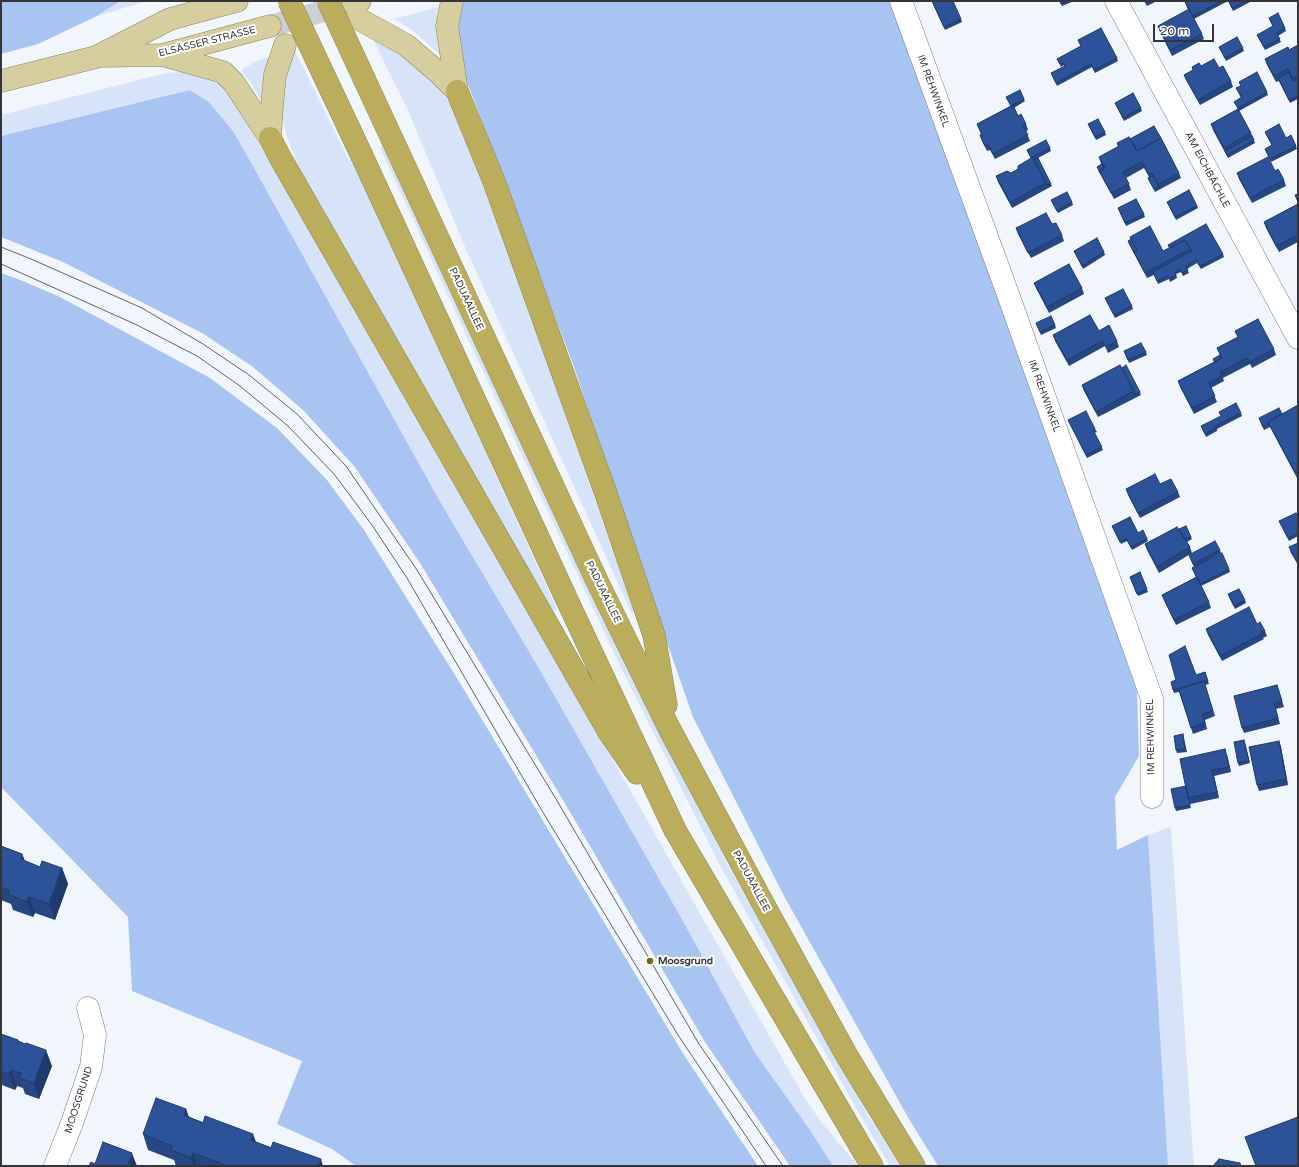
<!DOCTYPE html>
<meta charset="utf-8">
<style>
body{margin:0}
#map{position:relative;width:1299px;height:1167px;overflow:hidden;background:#f1f6fd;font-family:"Varela Round",sans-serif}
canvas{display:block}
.frame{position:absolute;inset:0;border:2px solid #343538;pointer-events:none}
.scale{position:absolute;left:1153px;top:24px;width:61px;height:18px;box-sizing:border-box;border:2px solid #343538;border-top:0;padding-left:5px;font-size:12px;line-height:14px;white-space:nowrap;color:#343538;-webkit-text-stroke:3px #fff;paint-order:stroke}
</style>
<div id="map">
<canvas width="1299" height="1167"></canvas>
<div class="frame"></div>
<div class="scale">20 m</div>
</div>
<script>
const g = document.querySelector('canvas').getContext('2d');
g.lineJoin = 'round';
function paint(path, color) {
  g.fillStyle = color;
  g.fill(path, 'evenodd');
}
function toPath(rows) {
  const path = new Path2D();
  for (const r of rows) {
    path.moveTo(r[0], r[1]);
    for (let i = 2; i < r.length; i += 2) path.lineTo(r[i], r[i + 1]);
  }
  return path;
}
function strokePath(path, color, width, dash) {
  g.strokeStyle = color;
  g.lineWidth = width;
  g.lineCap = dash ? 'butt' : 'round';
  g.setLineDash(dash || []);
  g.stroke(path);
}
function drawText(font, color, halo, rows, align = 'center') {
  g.font = font + ' "Varela Round",sans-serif';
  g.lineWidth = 4;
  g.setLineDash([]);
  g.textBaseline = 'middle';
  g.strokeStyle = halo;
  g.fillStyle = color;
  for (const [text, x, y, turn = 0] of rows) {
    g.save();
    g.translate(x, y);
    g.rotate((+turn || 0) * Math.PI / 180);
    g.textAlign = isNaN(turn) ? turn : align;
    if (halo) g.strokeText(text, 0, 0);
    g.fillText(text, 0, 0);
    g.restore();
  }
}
paint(toPath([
 [120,1,146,1,95,17],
 [438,7,436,29,443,55,440,55,417,34,403,24,393,19],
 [370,33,424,70,441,91,457,115,487,192,567,419,634,612,632,614,465,247,407,108],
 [295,51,349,160,352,160,424,317,557,609,551,614,303,177,287,138,283,121,282,88,286,68],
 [270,57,264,100,261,100,250,82,241,70,254,62],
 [187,71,213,79,227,89,295,205,557,661,804,1097,819,1119,858,1166,833,1166,810,1130,755,1053,683,921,534,660,442,505,244,150,233,131,209,102,190,90,1,136,1,115,166,73],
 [389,143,630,668,729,867,868,1115,900,1166,890,1166,860,1115,722,869,622,670,529,471,380,148],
 [1171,827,1194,1166,1168,1166,1148,835]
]), '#d7e3f8');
paint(toPath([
 [1,1,120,1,95,17,38,44,1,54],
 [464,1,892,1,1137,690,1139,756,1115,797,1117,850,1148,835,1168,1166,938,1166,909,1119,784,896,693,717,640,565,574,367,467,82,459,56,455,12,458,3],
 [190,90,209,102,233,131,244,150,442,505,534,660,683,921,755,1053,810,1130,833,1166,790,1166,705,1042,560,795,478,659,420,563,354,466,303,410,253,367,202,333,63,262,1,237,1,136],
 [1,273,18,279,60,297,210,378,277,428,327,480,364,530,460,683,684,1055,758,1166,356,1166,332,1149,277,1124,302,1061,132,991,128,917,1,787]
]), '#a8c4f3');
strokePath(toPath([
 [270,26,350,4]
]), '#cbcfd6', 22, [22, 11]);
const minor = toPath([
 [901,1,1009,297,1152,699,1152,797],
 [1116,1,1298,338],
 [55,1166,72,1123,91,1067,95,1035,88,1008]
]);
const major = toPath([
 [452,1,447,26,457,91],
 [353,3,360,1],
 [357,18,406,45,440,74,457,91],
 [162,55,223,72,234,83,270,138],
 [101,56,162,55,270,26],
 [1,81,96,57,170,19,237,1],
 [270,138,272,106,275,75,285,45]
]);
const highway = toPath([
 [457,91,495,184,606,494,654,635,666,705],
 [270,138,281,159,609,732,637,773],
 [393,141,597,581,669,728,760,898,847,1056,914,1166],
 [362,156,567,600,675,830,872,1166]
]);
strokePath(minor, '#7b7f85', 23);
strokePath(major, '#8b8450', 23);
strokePath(highway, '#8b8450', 23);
strokePath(minor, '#fff', 22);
strokePath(major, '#d6ce9e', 22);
strokePath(highway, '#baae5d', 22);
strokePath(toPath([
 [1,247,31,259,142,308,203,344,249,375,297,414,346,466,417,570,556,799,699,1044,783,1166],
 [1,264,137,325,197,356,240,386,288,426,334,474,372,525,407,578,541,809,678,1035,766,1166]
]), '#606266', 1);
const highwayBridge = toPath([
 [289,1,362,156],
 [328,1,393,141]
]);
strokePath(highwayBridge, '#8b8450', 23, []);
strokePath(highwayBridge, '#baae5d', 22);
paint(toPath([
 [1060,1,1074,1,1062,6],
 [1144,1,1157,1,1147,6],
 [1187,1,1228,1,1194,19,1202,34,1204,39,1172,56,1160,32,1158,26,1188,10,1185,2],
 [1228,1,1252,1,1233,11],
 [933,4,961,19,962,22,945,30],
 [1269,18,1285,28,1286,31,1278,36,1281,42,1265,50,1257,35,1273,27],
 [1078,40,1117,58,1118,61,1095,73,1092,67,1057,86,1051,73,1064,67,1064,65,1061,67,1057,59,1081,46],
 [1298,45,1298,99,1290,103,1279,81,1276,82,1267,65,1265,59,1289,50],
 [1219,47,1243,48,1244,51,1226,61],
 [1201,66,1219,68,1231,81,1233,87,1200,105,1186,80,1184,75],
 [1239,82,1267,92,1268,95,1239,111,1251,133,1255,143,1228,158,1213,130,1211,124,1238,109,1234,102,1241,98,1236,88,1241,86],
 [1006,97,1024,99,1025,101,1014,108,1018,116,1026,124,1028,130,1026,131,1030,141,995,159,990,150,987,151,982,141,980,135,981,134,977,124,1011,106],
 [1115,103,1141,108,1142,111,1124,121],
 [1088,124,1105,132,1106,135,1096,140],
 [1265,132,1286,138,1296,146,1297,149,1271,162,1265,149,1272,145],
 [1130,139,1179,173,1181,178,1155,192,1149,181,1148,178,1149,177,1144,168,1126,178,1129,184,1131,190,1114,199,1097,167,1101,164,1099,157,1118,147,1117,143],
 [1050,148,1051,151,1038,158,1052,186,1012,208,998,182,996,176,1011,173,1018,169,1031,158,1027,150],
 [1275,171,1284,180,1286,186,1252,203,1239,179,1237,173],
 [1051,200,1072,202,1073,205,1058,213],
 [1167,202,1197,206,1198,208,1176,220],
 [1298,204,1298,242,1279,252,1266,228,1264,222],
 [1118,208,1144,214,1145,217,1126,226],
 [1052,224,1062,235,1064,241,1031,258,1018,234,1016,228],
 [1130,237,1163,251,1169,248,1168,245,1223,254,1224,257,1201,269,1197,263,1187,269,1189,273,1183,276,1181,272,1176,274,1177,278,1170,282,1169,279,1158,284,1154,275,1147,278,1129,244,1128,241,1132,240],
 [1074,251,1104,252,1105,255,1083,269],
 [1034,283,1082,288,1084,294,1049,313,1036,288],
 [1105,298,1132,306,1133,309,1115,318],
 [1036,323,1055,325,1056,328,1041,335],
 [1099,331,1117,341,1119,347,1108,353,1105,346,1069,366,1055,341,1053,335],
 [1235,331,1274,349,1276,355,1252,368,1250,364,1223,378,1224,381,1211,388,1217,402,1194,414,1180,387,1178,381,1214,362,1213,359,1220,355,1217,348,1238,337],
 [1124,351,1146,352,1147,355,1129,363],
 [1122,368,1140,392,1141,395,1098,417,1084,391,1082,385],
 [1298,405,1298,477,1297,478,1270,427,1264,430,1260,421,1282,414],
 [1241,413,1242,416,1217,429,1217,431,1206,437,1201,426],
 [1068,420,1095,429,1097,432,1094,433,1103,450,1087,458],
 [1160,484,1178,492,1180,497,1140,518,1128,495,1126,489],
 [1298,516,1298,536,1289,541,1279,521],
 [1112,526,1138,533,1147,539,1148,541,1132,550,1127,541,1121,544],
 [1179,529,1191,537,1192,539,1187,542,1190,547,1192,553,1159,573,1147,550,1145,544],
 [1298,543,1298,565,1291,553,1289,547],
 [1220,550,1221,553,1206,561,1229,569,1230,572,1201,586,1209,602,1211,608,1176,625,1164,600,1162,595,1196,577,1192,568,1194,567,1189,555],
 [1140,572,1148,592,1138,596,1130,577],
 [1229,597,1245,600,1246,603,1235,609],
 [1257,624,1265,631,1267,636,1263,638,1264,639,1222,661,1208,635,1206,629],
 [1205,672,1209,684,1205,685,1215,716,1205,720,1207,729,1193,734,1179,692,1174,693,1173,690,1196,675],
 [1279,691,1284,707,1276,709,1280,724,1244,733,1242,728],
 [1183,734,1187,752,1177,753,1176,750],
 [1279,741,1281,747,1288,785,1259,791,1257,785],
 [1245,743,1250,763,1239,766,1238,763],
 [1227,755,1231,772,1214,776,1219,798,1190,804,1191,808,1176,811,1175,808,1186,786],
 [1,846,22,854,25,861,40,867,62,868,68,884,55,920,35,913,33,917,13,910,11,904,1,900],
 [1,1034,19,1042,52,1066,39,1099,25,1094,23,1088,17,1086,15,1090,2,1085,1,1082],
 [186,1109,189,1117,256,1142,323,1166,176,1166,174,1160,148,1150,143,1134]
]), '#264784');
paint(toPath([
 [1279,741,1281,747,1288,785,1286,779],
 [1225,749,1227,755,1231,772,1229,767],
 [1212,770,1214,776,1219,798,1217,792],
 [22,854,28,870,21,859],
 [62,868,68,884,55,920,49,904],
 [29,897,35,913,33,917,27,902],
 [46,1050,52,1066,39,1099,34,1083],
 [11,1070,17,1086,15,1090,9,1074],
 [186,1109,191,1125,184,1115],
 [253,1134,259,1150,251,1140],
 [132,1153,137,1166,129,1166,128,1163],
 [193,1153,197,1166,194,1166,191,1158],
 [321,1159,323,1166,319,1166,319,1165]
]), '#1f3a6b');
const building = toPath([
 [932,1,953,1,961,19,944,27,932,1],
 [1060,1,1067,1,1061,4,1060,1],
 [1187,1,1222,1,1193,16,1185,2,1187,1],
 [1229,1,1246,1,1232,8,1229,1],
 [1189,9,1202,34,1170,50,1158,26,1189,9],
 [1278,13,1285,28,1276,33,1280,39,1264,47,1257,35,1273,26,1269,18,1278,13],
 [1101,28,1117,58,1094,70,1091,64,1056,83,1051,73,1065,66,1063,63,1060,64,1057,59,1081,46,1078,40,1101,28],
 [1237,37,1243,48,1225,58,1219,47,1237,37],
 [1298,45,1298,75,1292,78,1288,69,1274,76,1265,59,1288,47,1289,50,1298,45],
 [1214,59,1219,68,1223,66,1231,81,1198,100,1184,75,1193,70,1192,67,1199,63,1201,66,1214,59],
 [1257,72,1267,92,1238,108,1234,102,1242,97,1236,88,1241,86,1239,82,1257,72],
 [1289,72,1293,81,1298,79,1298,96,1289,100,1278,78,1289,72],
 [1020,90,1024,99,1011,106,1006,97,1020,90],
 [1133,93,1141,108,1123,118,1115,103,1133,93],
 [1013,105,1018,116,1021,114,1026,124,1023,126,1028,135,993,154,988,144,985,146,980,135,982,134,977,124,1013,105],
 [1238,109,1251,133,1224,148,1211,124,1238,109],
 [1098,119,1105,132,1095,137,1088,124,1098,119],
 [1279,124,1286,138,1291,135,1296,146,1270,159,1265,149,1272,145,1265,132,1279,124],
 [1154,126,1161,138,1137,151,1130,139,1154,126],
 [1252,136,1254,140,1227,155,1225,151,1252,136],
 [1129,137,1137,151,1161,138,1179,173,1158,184,1152,173,1149,175,1142,162,1123,172,1129,184,1111,193,1099,171,1105,168,1099,157,1119,146,1117,143,1129,137],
 [1046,140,1050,148,1031,158,1027,150,1046,140],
 [1033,157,1046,183,1010,202,996,176,1007,171,1011,173,1018,169,1018,166,1033,157],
 [1268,157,1275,171,1278,169,1284,180,1250,198,1237,173,1268,157],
 [1038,158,1051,184,1047,185,1034,160,1038,158],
 [1102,164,1104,169,1099,171,1101,174,1097,167,1102,164],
 [1153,176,1159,187,1154,189,1148,178,1153,176],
 [1189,190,1197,206,1175,217,1167,202,1189,190],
 [1067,192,1072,202,1057,211,1051,200,1067,192],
 [1298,194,1298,202,1295,195,1298,194],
 [1136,199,1144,214,1125,223,1118,208,1136,199],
 [1298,204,1298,235,1276,246,1264,222,1298,204],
 [1046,213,1052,224,1056,223,1062,235,1028,253,1016,228,1046,213],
 [1206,224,1223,254,1200,266,1196,260,1186,266,1188,270,1182,273,1180,269,1175,272,1176,275,1169,279,1168,276,1157,281,1153,272,1192,251,1185,240,1170,248,1168,245,1206,224],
 [1150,226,1163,251,1185,240,1190,249,1145,273,1134,252,1137,250,1130,237,1150,226],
 [1097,238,1104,252,1082,266,1074,251,1097,238],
 [1131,239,1137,250,1134,252,1135,254,1128,241,1131,239],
 [1069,264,1082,288,1047,307,1034,283,1069,264],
 [1123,289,1132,306,1114,315,1105,298,1123,289],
 [1090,315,1099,331,1109,325,1117,341,1106,347,1102,341,1067,360,1053,335,1090,315],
 [1051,316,1055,325,1040,332,1036,323,1051,316],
 [1258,319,1274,349,1250,362,1247,358,1220,372,1222,376,1209,383,1215,396,1192,408,1178,381,1222,358,1217,348,1238,337,1235,331,1258,319],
 [1141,343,1146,352,1128,360,1124,351,1141,343],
 [1220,355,1221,358,1215,362,1213,359,1220,355],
 [1120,365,1134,391,1096,412,1082,385,1120,365],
 [1126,365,1140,392,1135,394,1122,368,1126,365],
 [1236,403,1241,413,1215,426,1216,428,1205,434,1201,426,1221,416,1219,412,1236,403],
 [1298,405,1298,471,1295,472,1268,422,1298,405],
 [1279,408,1282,414,1268,422,1269,424,1263,427,1259,418,1279,408],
 [1086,411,1095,429,1093,430,1102,447,1086,455,1068,420,1086,411],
 [1155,474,1160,484,1171,479,1178,492,1138,513,1126,489,1155,474],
 [1296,513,1298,516,1298,533,1288,538,1279,521,1296,513],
 [1130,517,1138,533,1143,530,1147,539,1131,547,1126,538,1120,542,1112,526,1130,517],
 [1186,526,1191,537,1185,539,1179,529,1186,526],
 [1177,527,1190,547,1157,567,1145,544,1177,527],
 [1215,541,1220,550,1193,564,1189,555,1215,541],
 [1298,543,1298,563,1289,547,1298,543],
 [1222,553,1229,569,1200,584,1192,568,1222,553],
 [1140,572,1147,589,1137,594,1130,577,1140,572],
 [1197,577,1209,602,1174,620,1162,595,1197,577],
 [1239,589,1245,600,1234,606,1228,594,1239,589],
 [1249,607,1257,624,1260,622,1265,631,1261,632,1262,634,1220,656,1206,629,1249,607],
 [1185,646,1196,675,1205,672,1208,681,1204,682,1204,681,1173,690,1171,682,1176,680,1169,655,1185,646],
 [1204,681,1213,711,1202,714,1205,723,1191,728,1179,689,1204,681],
 [1277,685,1282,701,1274,703,1278,718,1242,728,1234,696,1277,685],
 [1183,734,1185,749,1176,750,1174,736,1183,734],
 [1244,740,1249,761,1238,763,1234,742,1244,740],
 [1279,741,1286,779,1257,785,1249,747,1279,741],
 [1225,749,1229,767,1212,770,1217,792,1188,798,1180,759,1225,749],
 [1186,786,1190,805,1175,808,1171,789,1186,786],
 [1,846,22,854,21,859,40,867,42,861,62,868,49,904,29,897,27,902,8,894,9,890,1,887,1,846],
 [1,1034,18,1040,18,1041,25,1044,26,1043,46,1050,34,1083,20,1078,21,1073,11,1070,9,1074,1,1071,1,1034],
 [156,1098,186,1109,184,1115,203,1123,205,1116,253,1134,251,1140,271,1148,273,1142,321,1159,319,1165,320,1166,228,1166,193,1153,191,1158,171,1150,172,1146,143,1134,156,1098],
 [1298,1117,1298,1166,1256,1166,1245,1137,1298,1117],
 [103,1142,132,1153,128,1163,133,1165,133,1166,89,1166,91,1162,95,1164,103,1142],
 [1219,1159,1240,1163,1241,1166,1213,1166,1219,1159]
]);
paint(building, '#2c5399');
strokePath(building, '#1f3a6b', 1);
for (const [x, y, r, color] of [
 [650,961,4,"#786c06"]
]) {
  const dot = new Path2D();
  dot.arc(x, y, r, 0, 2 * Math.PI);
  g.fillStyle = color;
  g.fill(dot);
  strokePath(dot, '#fff', 1.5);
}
drawText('10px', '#343538', '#fff', [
 ["ELSÄSSER STRASSE",207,42,-14],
 ["IM REHWINKEL",933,91,70],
 ["AM EICHBÄCHLE",1207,170,62],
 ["PADUAALLEE",466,299,65],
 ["IM REHWINKEL",1044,396,70],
 ["PADUAALLEE",603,592,64],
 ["IM REHWINKEL",1151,737,-91],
 ["PADUAALLEE",751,881,62],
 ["MOOSGRUND",79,1100,-72]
]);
drawText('bold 10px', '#343538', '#fff', [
 ["Moosgrund",658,961]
], 'left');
</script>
